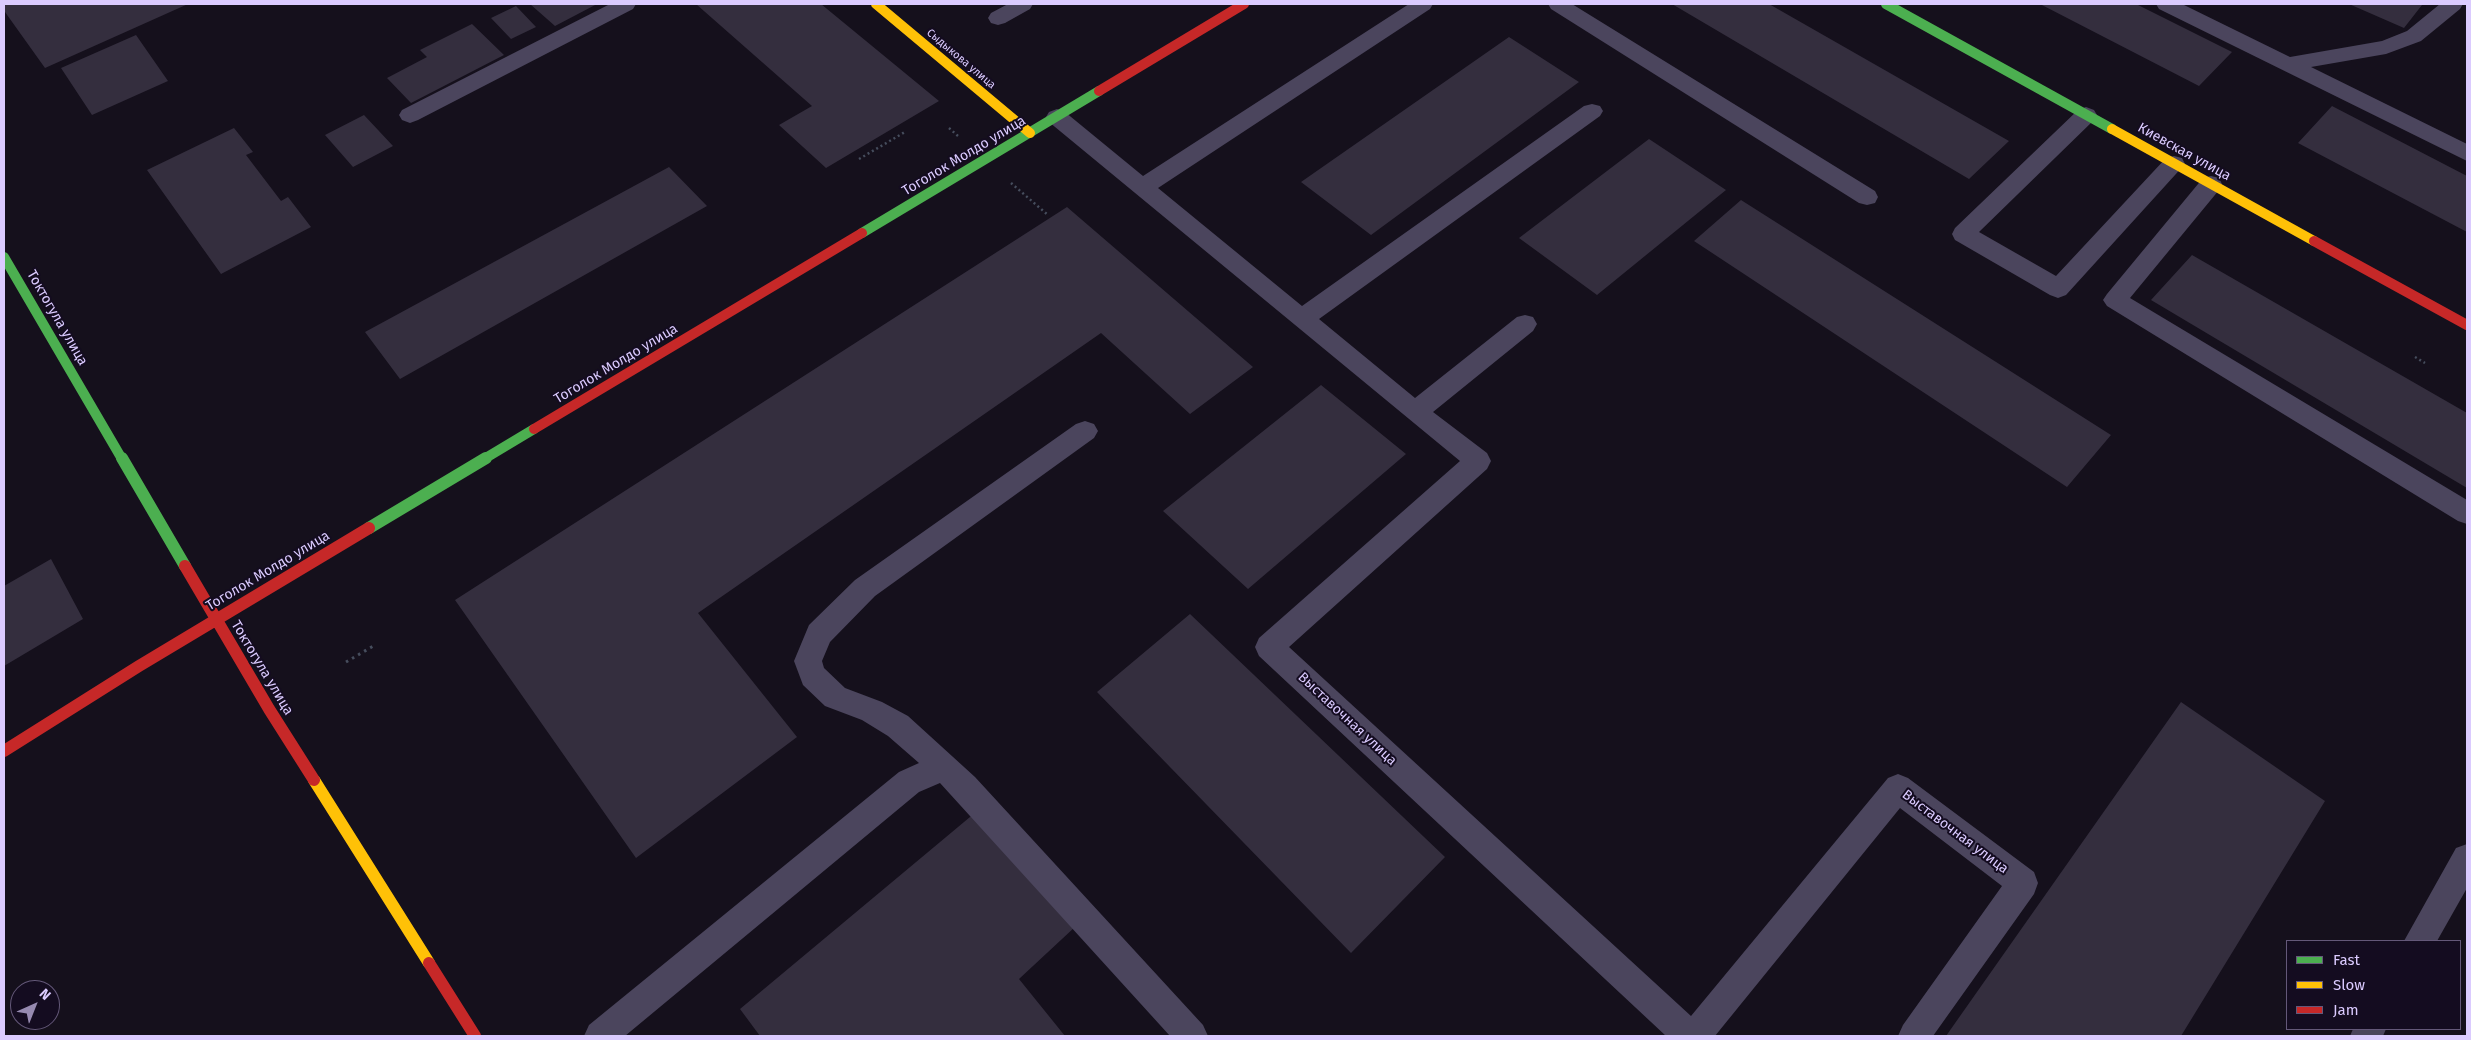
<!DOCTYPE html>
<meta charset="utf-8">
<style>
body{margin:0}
#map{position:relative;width:2471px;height:1040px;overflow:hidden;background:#15101c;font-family:"Fira Sans",sans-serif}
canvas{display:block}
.frame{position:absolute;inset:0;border:5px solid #dbcbff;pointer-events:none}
.legend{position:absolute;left:2286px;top:940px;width:175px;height:90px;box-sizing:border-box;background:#140c20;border:1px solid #645879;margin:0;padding:6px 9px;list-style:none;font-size:15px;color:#dbcbff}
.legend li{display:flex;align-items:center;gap:10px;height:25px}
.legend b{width:25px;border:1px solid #645879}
.north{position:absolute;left:10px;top:980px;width:50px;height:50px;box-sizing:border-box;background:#140c20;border:1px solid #645879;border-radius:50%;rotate:44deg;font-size:14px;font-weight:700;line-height:20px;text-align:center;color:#dbcbff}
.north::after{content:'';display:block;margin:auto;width:18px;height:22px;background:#968ab0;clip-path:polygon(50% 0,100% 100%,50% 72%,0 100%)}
</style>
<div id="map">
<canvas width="2471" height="1040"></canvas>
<div class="frame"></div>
<ul class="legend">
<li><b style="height:6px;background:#4caf50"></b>Fast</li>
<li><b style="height:6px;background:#ffc107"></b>Slow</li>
<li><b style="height:6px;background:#c62828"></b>Jam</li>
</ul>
<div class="north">N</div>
</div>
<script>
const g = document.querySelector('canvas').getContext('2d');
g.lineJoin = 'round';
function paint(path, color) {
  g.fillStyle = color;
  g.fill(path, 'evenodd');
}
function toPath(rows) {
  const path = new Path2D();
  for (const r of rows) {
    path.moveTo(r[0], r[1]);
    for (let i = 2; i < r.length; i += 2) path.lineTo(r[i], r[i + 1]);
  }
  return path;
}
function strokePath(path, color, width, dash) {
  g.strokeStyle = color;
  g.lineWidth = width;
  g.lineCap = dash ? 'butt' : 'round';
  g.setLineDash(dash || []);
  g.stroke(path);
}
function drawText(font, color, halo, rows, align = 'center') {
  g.font = font + ' "Fira Sans",sans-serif';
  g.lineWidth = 4;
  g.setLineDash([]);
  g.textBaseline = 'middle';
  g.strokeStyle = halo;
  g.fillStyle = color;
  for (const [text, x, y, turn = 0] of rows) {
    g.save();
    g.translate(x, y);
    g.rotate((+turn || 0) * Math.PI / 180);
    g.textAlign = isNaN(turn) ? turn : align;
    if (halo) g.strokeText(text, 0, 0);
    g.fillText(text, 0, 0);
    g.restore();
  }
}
paint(toPath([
 [4,4,188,4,45,68,5,12],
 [530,4,597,4,555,26],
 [696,4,821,4,939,101,826,168,779,125,812,106],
 [1672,4,1769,4,2009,141,1969,179],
 [2040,4,2136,4,2232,52,2199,86],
 [2349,4,2420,4,2422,5,2404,28],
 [516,6,536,27,511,39,491,18],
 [472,24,504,55,411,103,387,78,427,57,420,50],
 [136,35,168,81,92,115,61,68],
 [1509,37,1579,82,1371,235,1301,182],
 [2332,106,2467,176,2467,232,2298,143],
 [364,115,393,146,353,167,325,135],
 [234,128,253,152,246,155,281,201,288,197,311,227,221,274,147,170],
 [1649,139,1726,190,1597,295,1519,238],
 [669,167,707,206,400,379,365,332],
 [1741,200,2111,435,2067,487,1694,241],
 [1067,207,1253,367,1190,414,1101,333,698,613,797,737,636,858,455,600],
 [2192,255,2467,413,2467,488,2151,300],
 [1321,385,1406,454,1248,589,1163,511],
 [51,559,83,619,4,666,4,586],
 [1190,614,1445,857,1351,953,1097,692],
 [2181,702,2325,801,2181,1036,1946,1036],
 [976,812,1076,926,1019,979,1065,1036,760,1036,740,1009]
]), '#342e3e');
strokePath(toPath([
 [949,128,958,136],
 [859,159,905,132],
 [1011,183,1048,215],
 [2415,357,2425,363]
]), '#464d5d', 2.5, [2, 3]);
strokePath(toPath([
 [346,662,375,645]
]), '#464d5d', 3, [2.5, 4.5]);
paint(toPath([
 [610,4,636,4,633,9,418,120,410,123,402,120,399,115,402,110,610,4],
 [1008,4,1033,4,1030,9,1005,23,998,25,991,23,988,18,991,13,1008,4],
 [1409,4,1433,4,1430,9,1158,188,1302,306,1584,106,1592,104,1600,106,1603,111,1600,116,1319,319,1415,398,1517,317,1525,315,1533,317,1537,324,1533,331,1433,412,1487,453,1491,461,1487,469,1289,647,1691,1016,1888,778,1898,774,1908,778,2034,872,2038,883,2034,894,1933,1036,1898,1036,1903,1025,2002,886,1900,808,1715,1036,1666,1036,1259,656,1255,647,1259,638,1460,461,1049,122,1046,117,1049,112,1057,109,1065,112,1143,176,1409,4],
 [1548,4,1572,4,1875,191,1878,197,1875,203,1867,205,1859,203,1551,9,1548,4],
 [2156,4,2182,4,2290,57,2382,41,2407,31,2440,4,2463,4,2460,9,2421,41,2386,54,2311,67,2467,144,2467,161,2159,9,2156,4],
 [2086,107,2094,110,2097,115,2094,120,1979,232,2056,276,2166,158,2174,156,2182,158,2185,164,2066,295,2058,298,2050,295,1955,240,1952,234,1955,228,2078,110,2086,107],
 [2211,176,2219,178,2222,184,2219,190,2130,298,2467,500,2467,524,2458,521,2107,306,2103,300,2107,294,2203,178,2211,176],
 [1085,421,1094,424,1098,431,1094,438,875,596,830,642,822,661,824,668,845,688,882,702,908,716,975,777,1203,1025,1208,1036,1170,1036,940,783,919,792,625,1036,584,1036,589,1025,899,772,919,763,888,736,862,720,825,706,803,685,794,661,809,625,855,580,1076,424,1085,421],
 [2467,844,2467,888,2437,941,2404,941,2456,848,2467,844],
 [2353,1029,2386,1029,2383,1036,2350,1036,2353,1029]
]), '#4b455d');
strokePath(toPath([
 [1886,4,2112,129],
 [862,233,1099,91],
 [4,257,122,459],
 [484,459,534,429]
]), '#4caf50', 10);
strokePath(toPath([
 [122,458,185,566],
 [369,528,486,458]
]), '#4caf50', 12);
strokePath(toPath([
 [876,4,1030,133],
 [2112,129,2314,241]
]), '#ffc107', 10);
strokePath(toPath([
 [314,780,429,963]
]), '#ffc107', 12);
strokePath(toPath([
 [1099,91,1244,4],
 [2314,241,2467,325],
 [534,429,862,233]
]), '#c62828', 10);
strokePath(toPath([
 [185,566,269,709,314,780],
 [4,751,139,666,369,528],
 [429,963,475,1036]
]), '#c62828', 12);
drawText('11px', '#dbcbff', '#140c20', [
 ["Сыдыкова улица",961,59,40]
]);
drawText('14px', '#dbcbff', '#140c20', [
 ["Киевская улица",2184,152,29],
 ["Тоголок Молдо улица",964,156,-31],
 ["Токтогула улица",57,318,60],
 ["Тоголок Молдо улица",616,364,-31],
 ["Тоголок Молдо улица",268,571,-31],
 ["Токтогула улица",262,668,59],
 ["Выставочная улица",1347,719,43],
 ["Выставочная улица",1955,832,37]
]);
</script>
